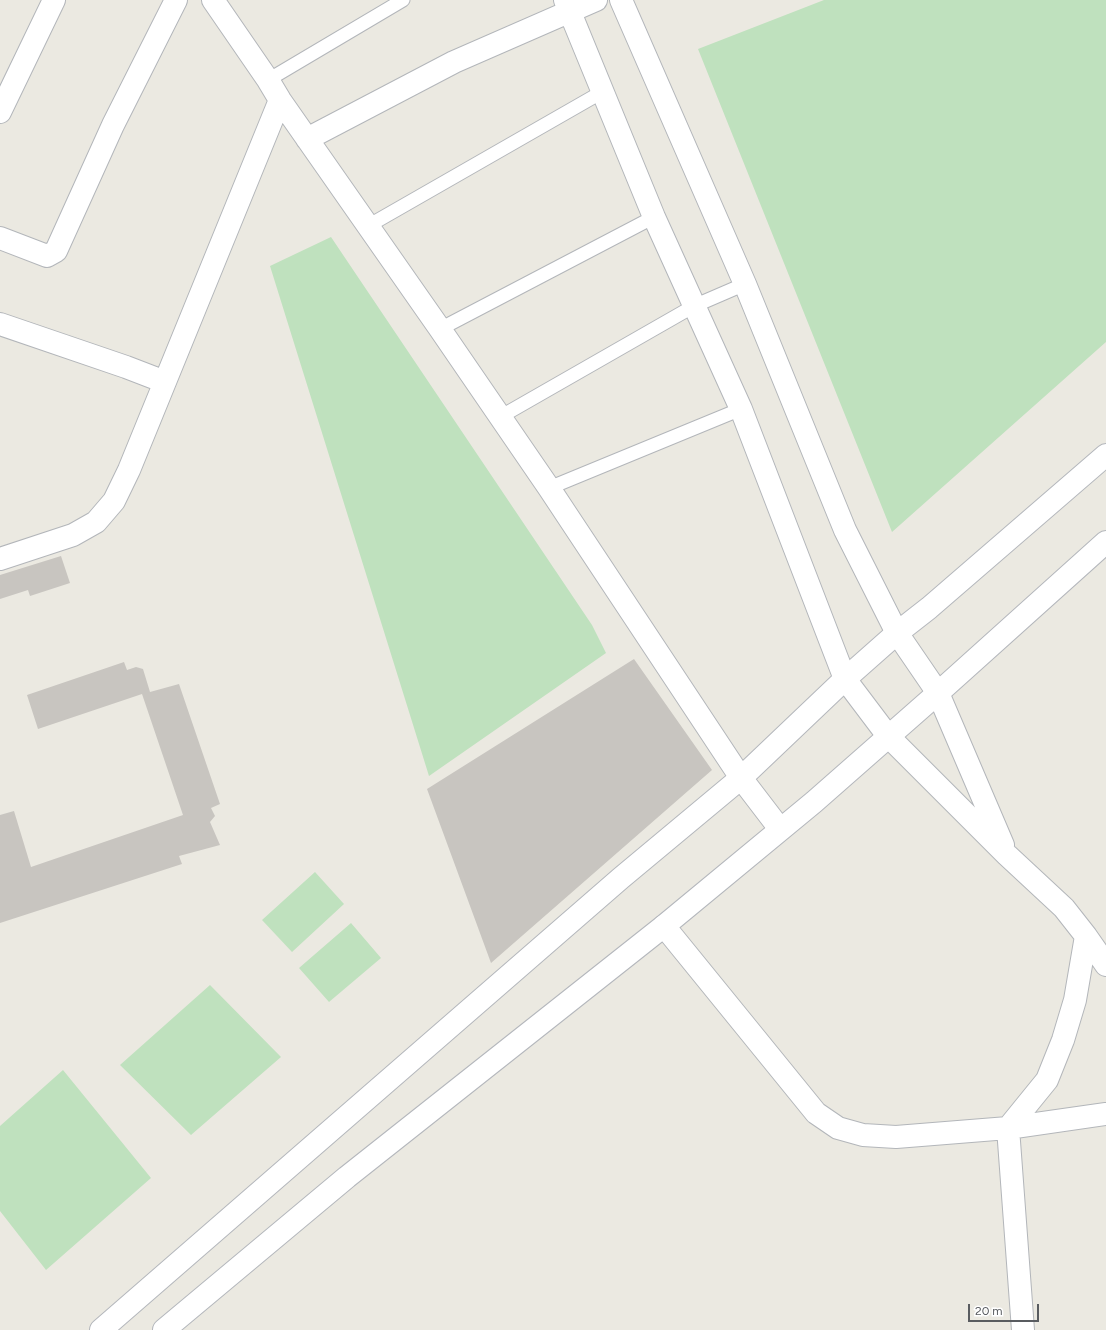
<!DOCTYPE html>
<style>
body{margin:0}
#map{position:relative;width:1106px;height:1330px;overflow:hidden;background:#ebe9e1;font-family:Figtree,sans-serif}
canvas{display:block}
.scale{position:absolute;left:968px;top:1304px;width:71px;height:18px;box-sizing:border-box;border:2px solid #595c60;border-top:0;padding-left:5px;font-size:12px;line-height:14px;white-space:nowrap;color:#595c60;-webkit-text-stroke:3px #fff;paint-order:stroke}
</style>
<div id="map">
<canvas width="1106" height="1330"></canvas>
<div class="scale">20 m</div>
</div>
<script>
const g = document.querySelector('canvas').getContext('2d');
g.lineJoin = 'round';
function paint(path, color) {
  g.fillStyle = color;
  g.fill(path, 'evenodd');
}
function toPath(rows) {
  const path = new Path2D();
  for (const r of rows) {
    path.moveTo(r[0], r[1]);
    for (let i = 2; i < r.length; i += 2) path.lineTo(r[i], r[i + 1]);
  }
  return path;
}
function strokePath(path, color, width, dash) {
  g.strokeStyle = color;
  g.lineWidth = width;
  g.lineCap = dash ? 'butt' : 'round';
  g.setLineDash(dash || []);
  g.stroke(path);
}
paint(toPath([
 [824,0,1106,0,1106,342,892,532,698,49],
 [331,237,592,625,606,653,429,776,270,266],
 [315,872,344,904,292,952,262,920],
 [351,923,381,958,329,1002,299,968],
 [210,985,281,1057,191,1135,120,1065],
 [63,1070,151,1178,46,1270,0,1211,0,1126]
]), '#bfe1be');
paint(toPath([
 [61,556,70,583,30,596,28,590,0,599,0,575],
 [634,659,712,770,491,963,427,789],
 [124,662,127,670,136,667,143,669,150,692,179,684,220,804,211,808,215,816,210,822,220,845,179,856,182,864,0,923,0,815,14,811,31,867,183,815,142,694,38,729,27,695]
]), '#c8c5c0');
const lane = toPath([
 [268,80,403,0],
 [368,226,602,92],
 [440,329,654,217],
 [500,417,694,306,745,284],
 [549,488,741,409]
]);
const street = toPath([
 [213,0,268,80,280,100,440,329,549,488,741,778,780,829],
 [565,0,654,217,741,409,845,679,888,736,1007,855,1064,908,1086,936,1106,965],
 [621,0,745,284,845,530,897,633,938,693,1003,845],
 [0,112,54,0],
 [307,139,454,62,596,0],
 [0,238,47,256,56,251,113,125,176,0],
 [0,324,126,367,165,382],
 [0,559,73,535,96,522,114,501,129,470,280,100],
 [664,926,816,1113,838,1128,863,1135,896,1137,1008,1128,1106,1114],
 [1023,1330,1008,1128,1047,1080,1063,1040,1075,1000,1086,936]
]);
const secondary = toPath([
 [101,1330,621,878,741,778,845,679,897,633,929,608,1106,455],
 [164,1330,347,1177,664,926,814,802,938,693,1106,542]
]);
strokePath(lane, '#b3b6ba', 15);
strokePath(street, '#b3b6ba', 24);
strokePath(secondary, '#b4b7bc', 24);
strokePath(lane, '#fff', 13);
strokePath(street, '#fff', 22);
strokePath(secondary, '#fff', 22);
</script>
